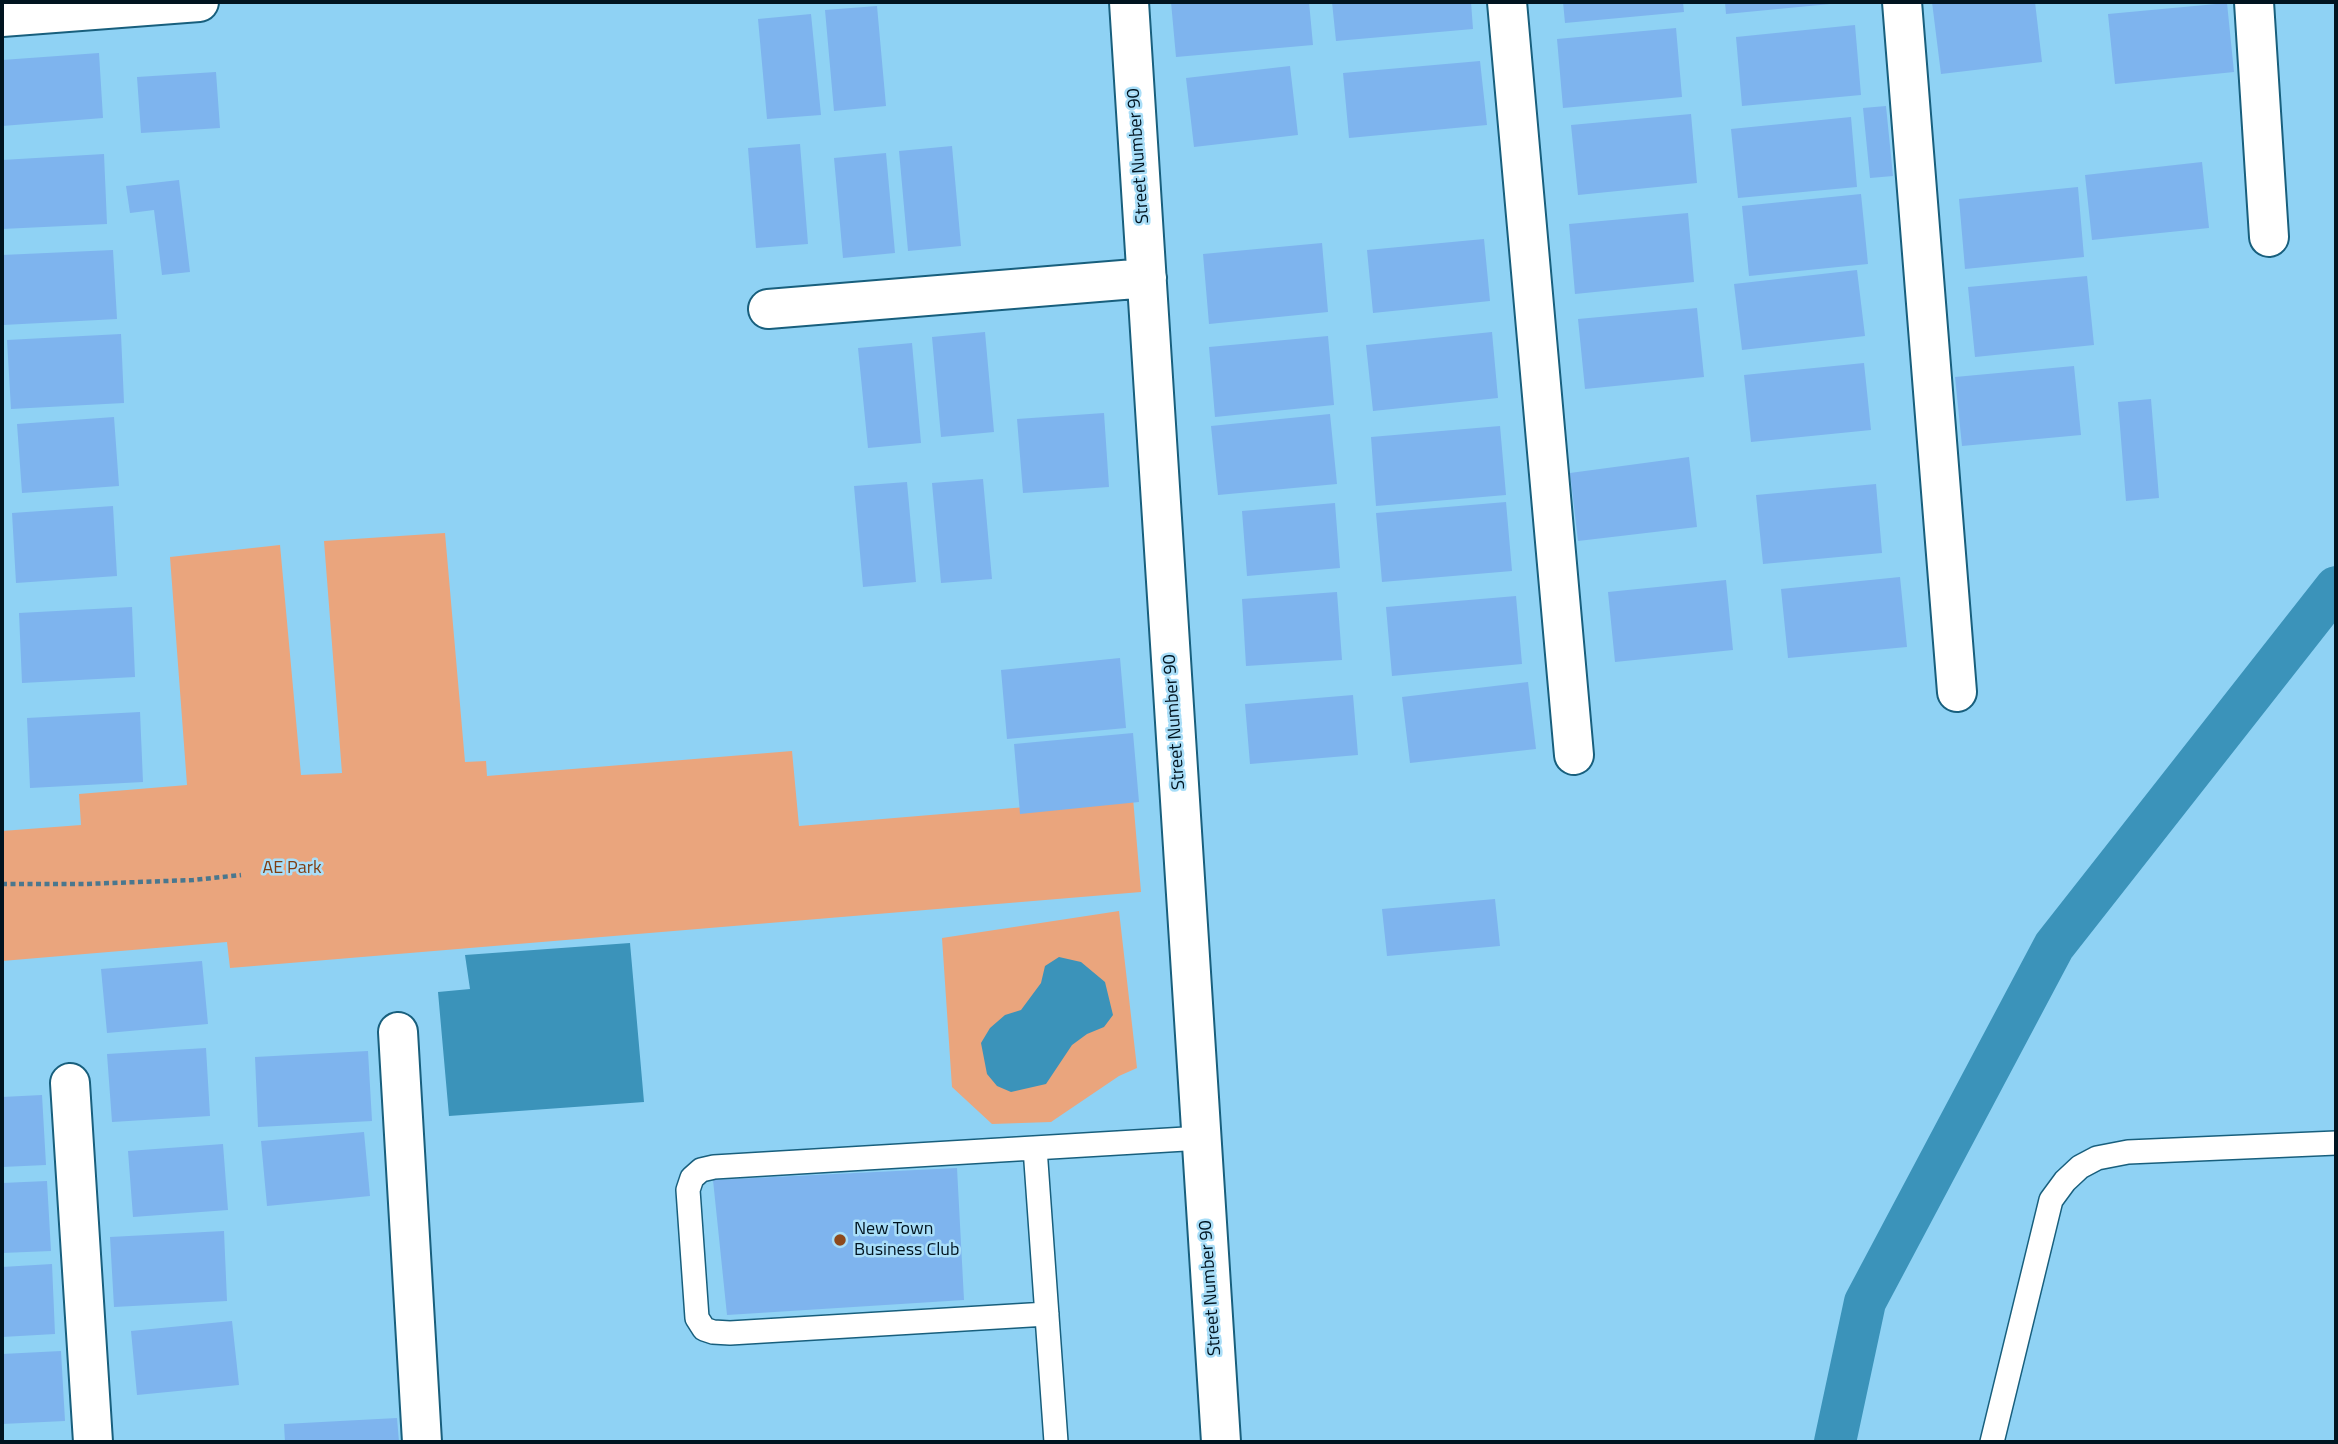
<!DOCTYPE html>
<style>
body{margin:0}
#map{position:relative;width:2338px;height:1444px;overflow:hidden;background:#8fd2f4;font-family:"Titillium Web",sans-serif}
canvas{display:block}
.frame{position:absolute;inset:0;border:4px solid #001420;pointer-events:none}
</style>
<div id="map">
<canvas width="2338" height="1444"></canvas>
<div class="frame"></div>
</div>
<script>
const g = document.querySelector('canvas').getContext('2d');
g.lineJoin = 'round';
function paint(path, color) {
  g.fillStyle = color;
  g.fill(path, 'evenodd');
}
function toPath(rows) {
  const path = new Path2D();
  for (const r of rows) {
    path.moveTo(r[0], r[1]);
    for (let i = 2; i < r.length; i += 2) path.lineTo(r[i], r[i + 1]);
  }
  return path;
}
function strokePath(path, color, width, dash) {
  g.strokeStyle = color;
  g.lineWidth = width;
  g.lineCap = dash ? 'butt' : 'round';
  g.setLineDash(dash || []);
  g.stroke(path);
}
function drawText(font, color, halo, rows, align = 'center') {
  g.font = font + ' "Titillium Web",sans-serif';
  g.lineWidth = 5;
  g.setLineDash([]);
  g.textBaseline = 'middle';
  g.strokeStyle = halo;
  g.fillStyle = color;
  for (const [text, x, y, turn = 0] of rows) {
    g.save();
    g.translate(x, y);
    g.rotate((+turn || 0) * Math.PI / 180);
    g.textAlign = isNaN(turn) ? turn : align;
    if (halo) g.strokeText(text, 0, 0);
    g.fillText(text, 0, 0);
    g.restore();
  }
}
paint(toPath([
 [445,533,465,762,486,761,487,776,792,751,799,826,1133,798,1141,892,230,968,227,942,2,961,2,831,81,825,79,794,187,785,170,557,280,545,301,775,342,773,324,541],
 [1119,911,1137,1068,1119,1076,1051,1122,992,1124,952,1087,942,938]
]), '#eaa57d');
paint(toPath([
 [630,943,644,1102,449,1116,438,992,470,989,465,955],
 [1059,957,1081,962,1105,982,1113,1015,1104,1027,1087,1034,1072,1045,1046,1084,1011,1092,997,1086,987,1074,981,1043,990,1028,1005,1015,1021,1010,1041,983,1045,966]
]), '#3b93ba');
strokePath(toPath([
 [1835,1442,1865,1302,2054,946,2336,587]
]), '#3b93ba', 42);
paint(toPath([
 [1171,2,1309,2,1313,45,1176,57],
 [1332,2,1471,2,1473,29,1336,41],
 [1563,2,1683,2,1684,12,1565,23],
 [1725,2,1830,2,1830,4,1726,14],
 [1932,2,2035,2,2042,62,1941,74],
 [2227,3,2234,72,2115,84,2108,14],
 [877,6,886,106,834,111,825,10],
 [811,14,821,115,767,119,758,19],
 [1855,25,1861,95,1742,106,1736,37],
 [1676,28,1682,97,1563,108,1557,39],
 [99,53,103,118,2,126,2,60],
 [1480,61,1487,125,1349,138,1343,73],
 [1290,66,1298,135,1194,147,1186,78],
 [216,72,220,128,141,133,137,77],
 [1886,106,1893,176,1870,178,1863,108],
 [1691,114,1697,183,1578,195,1571,125],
 [1851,117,1857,187,1738,198,1731,129],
 [800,144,808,244,756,248,748,148],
 [952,146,961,246,908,251,899,151],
 [886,153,895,253,843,258,834,158],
 [104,154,107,224,2,229,2,160],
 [2202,162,2209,228,2092,240,2085,175],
 [179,180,190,272,162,275,154,210,130,213,126,186],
 [2078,187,2084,257,1965,269,1959,199],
 [1861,194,1868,264,1749,276,1742,206],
 [1688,213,1694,282,1575,294,1569,224],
 [1484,239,1490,301,1373,313,1367,250],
 [1322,243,1328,312,1209,324,1203,254],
 [113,250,117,319,3,325,2,255],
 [1857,270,1865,336,1742,350,1734,284],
 [2087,276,2094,345,1975,357,1968,287],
 [1697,308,1704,377,1585,389,1578,319],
 [985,332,994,432,941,437,932,337],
 [1492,332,1498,398,1373,411,1366,345],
 [121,334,124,403,11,409,7,340],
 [1328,336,1334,405,1215,417,1209,347],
 [912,343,921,443,868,448,858,348],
 [1864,363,1871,430,1751,442,1744,375],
 [2074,366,2081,435,1962,446,1955,377],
 [2151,399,2159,498,2126,501,2118,402],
 [1104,413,1109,487,1023,493,1017,419],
 [1330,414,1337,484,1218,495,1211,426],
 [114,417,119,486,22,493,17,424],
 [1500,426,1506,495,1376,506,1371,437],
 [1689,457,1697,527,1578,541,1570,473],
 [983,479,992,579,941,583,932,483],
 [907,482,916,582,863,587,854,486],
 [1876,484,1882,553,1763,564,1756,495],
 [1506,502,1512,571,1382,582,1376,513],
 [1335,503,1340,568,1247,576,1242,511],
 [113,506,117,576,16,583,12,513],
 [1900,577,1907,647,1788,658,1781,589],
 [1726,580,1733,650,1615,662,1608,592],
 [1337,592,1342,660,1246,666,1242,599],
 [1516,596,1522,664,1392,676,1386,607],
 [132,607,135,677,22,683,19,613],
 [1120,658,1126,728,1007,739,1001,670],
 [1528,682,1536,749,1410,763,1402,697],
 [1353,695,1358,755,1250,764,1245,704],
 [140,712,143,782,30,788,27,718],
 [1133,733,1139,802,1020,814,1014,744],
 [1495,899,1500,946,1387,956,1382,909],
 [202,961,208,1024,107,1033,101,969],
 [206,1048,210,1116,112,1122,107,1054],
 [368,1051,372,1121,258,1127,255,1057],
 [42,1095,46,1165,2,1167,2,1097],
 [364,1132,370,1196,267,1206,261,1141],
 [223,1144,228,1210,133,1217,128,1151],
 [957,1168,964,1300,727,1315,713,1180],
 [47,1181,51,1251,2,1253,2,1183],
 [224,1231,227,1301,114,1307,110,1237],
 [52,1264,55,1334,2,1337,2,1267],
 [232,1321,239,1385,137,1395,131,1331],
 [61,1351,65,1421,2,1424,2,1354],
 [397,1418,399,1442,285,1442,284,1424]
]), '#7eb4ee');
const service = toPath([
 [1035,1148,1056,1442],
 [1047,1314,730,1333,713,1332,704,1329,697,1318,688,1190,692,1178,701,1170,714,1167,1202,1138],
 [1992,1442,2051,1200,2065,1181,2080,1167,2097,1158,2128,1152,2336,1143]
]);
const minor = toPath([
 [1129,2,1221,1442],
 [1507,2,1574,755],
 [1902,2,1957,692],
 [2254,2,2269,237],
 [768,309,1147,278],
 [398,1032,422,1442],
 [70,1083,93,1442]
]);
const tertiary = toPath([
 [2,17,199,2]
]);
strokePath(service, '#185f7d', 26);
strokePath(minor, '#185f7d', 42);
strokePath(tertiary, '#185f7d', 42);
strokePath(toPath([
 [2,884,84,884,193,880,241,875]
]), '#4a778e', 4.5, [5, 3.5]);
strokePath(service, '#fff', 23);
strokePath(minor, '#fff', 38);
strokePath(tertiary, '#fff', 38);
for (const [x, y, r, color] of [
 [840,1240,7,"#8d491c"]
]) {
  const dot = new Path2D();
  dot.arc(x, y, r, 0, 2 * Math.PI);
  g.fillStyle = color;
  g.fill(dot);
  strokePath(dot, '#a9def8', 2.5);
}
drawText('18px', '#001420', '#a9def8', [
 ["Street Number 90",1139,156,-94],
 ["Street Number 90",1175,722,-94],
 ["Street Number 90",1211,1288,-94]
]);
drawText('18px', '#7f3e11', '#a9def8', [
 ["AE Park",292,869]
]);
drawText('18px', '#001420', '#a9def8', [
 ["New Town",854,1230],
 ["Business Club",854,1251]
], 'left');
</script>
